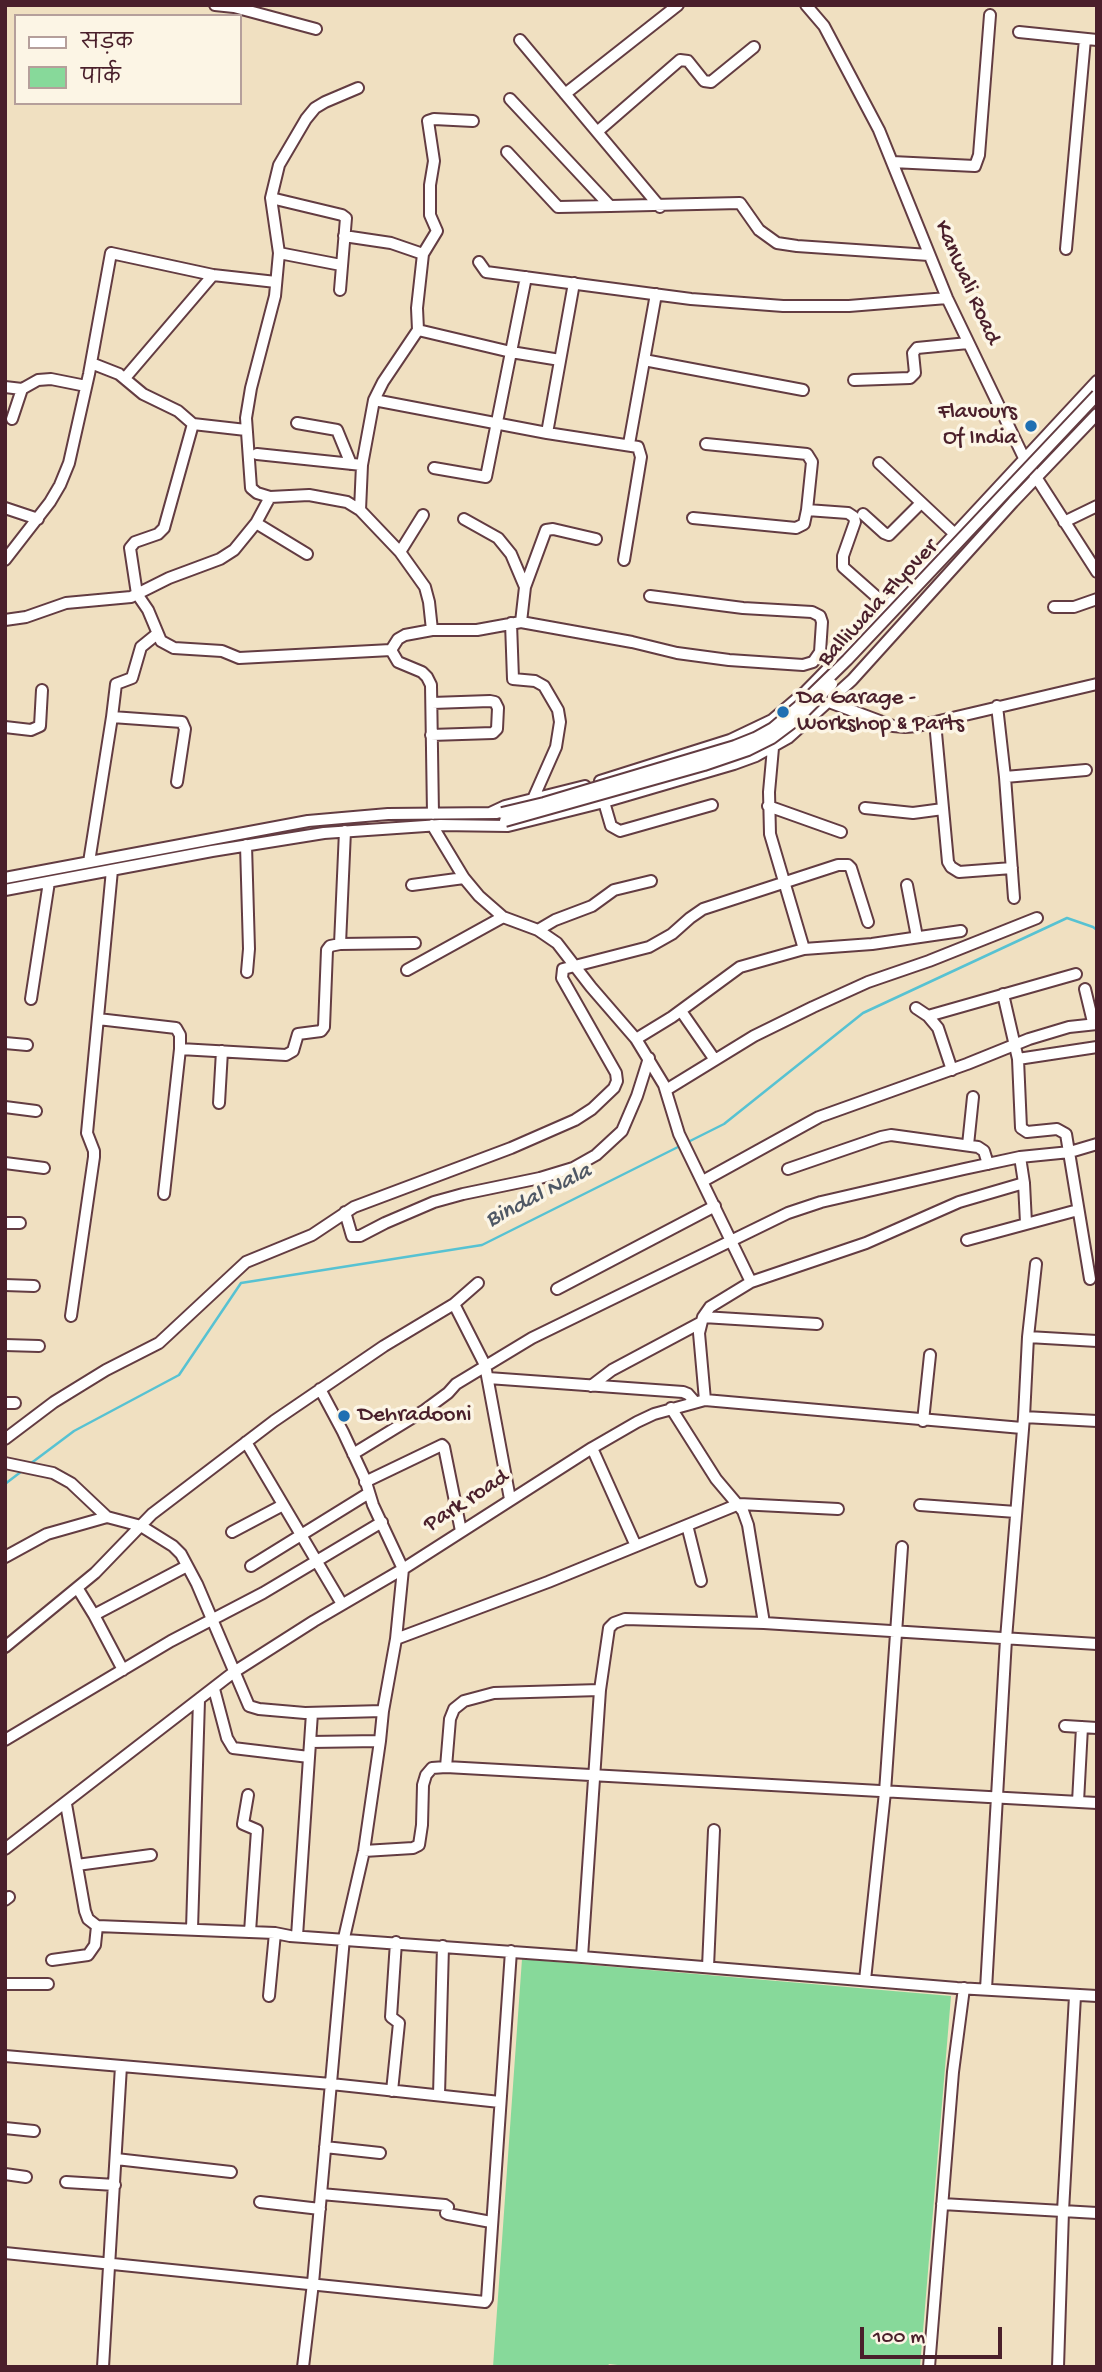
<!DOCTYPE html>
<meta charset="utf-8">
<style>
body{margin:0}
#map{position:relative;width:1102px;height:2372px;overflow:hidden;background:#f0e0c1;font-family:"Gochi Hand","Playpen Sans Deva",sans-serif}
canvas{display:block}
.frame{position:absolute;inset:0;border:7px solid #4a1f2b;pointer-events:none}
.legend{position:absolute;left:14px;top:14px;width:228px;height:91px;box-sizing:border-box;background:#fcf5e5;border:2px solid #b59f9b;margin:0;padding:9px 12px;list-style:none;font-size:21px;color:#4a1f2b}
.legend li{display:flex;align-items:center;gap:14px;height:35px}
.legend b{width:35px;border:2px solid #b59f9b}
.scale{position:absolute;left:860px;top:2327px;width:142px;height:32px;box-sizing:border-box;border:4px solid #4a1f2b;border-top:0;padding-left:9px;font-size:21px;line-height:24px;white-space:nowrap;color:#4a1f2b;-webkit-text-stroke:5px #fcf5e5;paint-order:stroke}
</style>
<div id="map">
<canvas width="1102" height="2372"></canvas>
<div class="frame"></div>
<ul class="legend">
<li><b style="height:9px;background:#fff"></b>सड़क</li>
<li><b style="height:19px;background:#87d99a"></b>पार्क</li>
</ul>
<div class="scale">100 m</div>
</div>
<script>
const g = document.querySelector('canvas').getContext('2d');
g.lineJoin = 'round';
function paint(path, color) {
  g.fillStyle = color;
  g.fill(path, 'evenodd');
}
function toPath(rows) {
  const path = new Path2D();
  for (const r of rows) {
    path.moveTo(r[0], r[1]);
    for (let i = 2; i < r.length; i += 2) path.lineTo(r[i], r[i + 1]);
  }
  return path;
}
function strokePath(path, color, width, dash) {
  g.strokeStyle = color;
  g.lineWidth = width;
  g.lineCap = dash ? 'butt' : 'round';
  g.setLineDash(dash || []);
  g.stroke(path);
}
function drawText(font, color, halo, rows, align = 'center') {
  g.font = font + ' "Gochi Hand",sans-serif';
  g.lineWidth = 7;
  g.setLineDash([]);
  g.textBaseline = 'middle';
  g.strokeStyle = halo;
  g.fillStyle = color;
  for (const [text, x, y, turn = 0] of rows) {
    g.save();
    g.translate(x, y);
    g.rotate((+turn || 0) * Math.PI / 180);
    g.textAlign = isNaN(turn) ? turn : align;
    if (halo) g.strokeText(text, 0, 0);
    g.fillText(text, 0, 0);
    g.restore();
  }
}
paint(toPath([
 [522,1959,951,1996,920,2367,635,2367,609,2364,607,2367,493,2367]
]), '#87d99a');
strokePath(toPath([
 [688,1142,724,1124,863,1013,1067,918,1093,927,1097,930],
 [30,1464,74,1431,179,1375,241,1283,482,1245,682,1145],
 [5,1484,22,1471]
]), '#57c2d2', 2.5);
const minor = toPath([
 [215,5,234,7],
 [234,5,234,7,316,29],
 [806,5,824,26,879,130,947,298,1025,460,1097,572],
 [1019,32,1097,40],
 [520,40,660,207],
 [565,94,678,5],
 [510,99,610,206,740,203,759,230,777,243,797,246,929,255],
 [597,132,680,60,688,61,704,81,711,82,754,47],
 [507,152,558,207,610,206],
 [892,162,975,166,979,155,990,15],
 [271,198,279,165,306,119,315,108,325,102,358,88],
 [344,236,391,243,423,254,417,308,418,330,383,382,374,400,362,465,360,510],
 [1066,249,1085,39],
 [279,253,341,265],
 [423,254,437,231,430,215,430,185,434,161,428,121,434,119,473,121],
 [479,262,486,272,691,299,783,306,849,306,947,298],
 [418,330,511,352,560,360],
 [644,360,803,390],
 [91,363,119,374,143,394,178,411,193,424,246,430],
 [125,378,213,275],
 [854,380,910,378,915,373,913,353,917,348,968,343],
 [5,387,22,389,38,380,51,379,86,386],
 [374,400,547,433,638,447,641,457,624,560],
 [12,419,22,389],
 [297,423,337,430,351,464],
 [193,424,164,528,158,534,135,542,130,548,137,594,148,610,161,641,174,648,222,651,239,658,391,650],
 [547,433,574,283],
 [629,444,656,294],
 [706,444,807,454,812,462,807,510,848,513,854,517,855,522,843,556,843,567,887,606],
 [257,454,362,465],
 [879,463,958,537],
 [434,468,486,477,526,277],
 [270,497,257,493,251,488,246,418,251,388,275,296,279,253,271,198,342,215,346,218,340,290],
 [5,508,38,519],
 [863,514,884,533,889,535,921,503],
 [693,518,796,528,804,524,807,510],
 [464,519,498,538,511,554,525,587,521,622],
 [1064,522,1097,506],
 [256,523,307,554],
 [400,552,423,515],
 [5,560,50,502,60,485,69,463,89,374,111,253,213,275,276,282],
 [525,587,546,530,553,529,596,539],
 [1054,607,1074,607,1097,599],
 [5,620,26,617,66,603,131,597,169,578,220,559,234,550,256,523,270,497,309,495,347,502,360,510,400,552,425,587,429,602,432,630,477,630,521,622,632,642,677,653,729,660,803,665,813,662,820,652,822,622,820,616,812,612,743,608,650,596],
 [511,623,513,679,535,681,544,686,558,710,560,722,556,747,533,799],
 [432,630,405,635,398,639,391,650,398,662,422,672,427,677,431,685,433,814],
 [829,702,893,726,905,727,918,726,1097,684],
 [997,706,1005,777,1014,898],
 [112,717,116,684,132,678,141,647,157,634],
 [935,722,948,862,951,867,959,872,1012,868],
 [5,727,31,730,40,726,42,690],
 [431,735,493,733,497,729,498,708,495,702,490,701,432,703],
 [773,748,769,792,770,834,804,949],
 [1005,777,1086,770],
 [600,781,730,740,772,720,806,691,861,635,1097,381],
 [604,802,611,826,620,831,712,805],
 [768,806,841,832],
 [865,808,913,813,943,809],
 [490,813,505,806,585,786],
 [432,825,464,878,479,896,503,917,538,930,557,943,591,987,636,1039,664,1085,679,1134,751,1282],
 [246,845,249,949,247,972],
 [89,862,112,717,182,722,185,729,177,782],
 [5,878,308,821,388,814,497,813],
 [412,885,464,878],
 [907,885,917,937],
 [5,890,212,851,324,833,440,825,508,826,604,802,734,764,756,756,788,738,852,680,1013,502,1097,414],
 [538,930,555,920,592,906,614,890,651,881],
 [340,944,415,943],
 [407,970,503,917],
 [1085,989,1093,1022],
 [1003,994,1018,1059,1021,1128,1027,1132,1057,1129,1066,1134,1090,1279],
 [31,999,49,882],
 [916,1008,928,1016,938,1028,952,1070],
 [681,1011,715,1060],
 [928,1016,1076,974],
 [98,1019,176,1028,180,1035,180,1049,286,1055,293,1051,298,1034,321,1031,324,1027,327,950,330,946,340,944,345,831],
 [636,1039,672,1017,740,967,804,949,872,944,961,931],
 [5,1043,27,1045],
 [1018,1059,1097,1047],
 [666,1090,754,1036,813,1007,868,982,929,961,1037,918],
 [219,1103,222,1051],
 [5,1107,36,1111],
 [968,1145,973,1097],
 [5,1163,44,1168],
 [788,1169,881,1137,891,1135,978,1147,984,1151,988,1164],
 [703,1181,819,1117,967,1064,1029,1039,1069,1027,1097,1024],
 [1024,1183,1026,1223],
 [164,1194,180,1049],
 [345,1212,352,1236,360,1236,385,1223,434,1202,463,1194,540,1178,573,1168,596,1155,622,1131,637,1096,649,1058],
 [5,1223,20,1223],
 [967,1240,1078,1210],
 [5,1285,34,1286],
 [557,1289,715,1206],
 [454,1304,485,1365,510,1499],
 [71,1316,94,1157,94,1151,87,1133,112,870],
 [703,1317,817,1324],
 [1028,1337,1097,1341],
 [5,1345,39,1346],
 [488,1378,683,1392,688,1394,695,1402],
 [591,1386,612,1370,700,1323],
 [705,1400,699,1333,703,1317,710,1307,751,1282,866,1243,959,1202,1024,1183,1020,1157],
 [5,1403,15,1403],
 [671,1408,716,1479,743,1511,748,1525,764,1623],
 [1024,1417,1097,1421],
 [923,1421,930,1355],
 [5,1439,54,1402,106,1370,159,1343,246,1262,312,1235,354,1207,511,1148,575,1120,592,1109,614,1088,617,1081,616,1073,562,978,563,969,649,947,672,934,690,918,703,909,838,865,848,865,851,868,868,922],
 [246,1442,342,1604],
 [592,1448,636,1546],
 [353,1454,425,1410,448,1393,456,1384,532,1338,788,1213,821,1202,964,1169,1020,1157,1070,1152,1097,1144],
 [5,1463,53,1473,71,1483,107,1517,141,1526,173,1546,181,1554,197,1584,249,1706,259,1709,305,1713,383,1711],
 [365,1482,442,1445,444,1447,461,1531],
 [920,1505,1016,1512],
 [687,1525,701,1581],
 [232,1532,283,1505],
 [5,1557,47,1534,107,1517],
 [251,1566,369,1493],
 [78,1589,94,1615,187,1566],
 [94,1615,123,1670],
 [396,1639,548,1582,739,1504,838,1509],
 [5,1647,95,1573,152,1514,274,1421,384,1346,454,1304,478,1283],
 [214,1689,227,1738,233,1748,309,1757],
 [1065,1726,1097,1728],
 [5,1740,171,1641,263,1593,382,1522],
 [310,1742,380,1741],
 [446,1767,450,1719,454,1709,464,1701,494,1693,600,1690],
 [248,1795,243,1824,257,1830,250,1932],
 [1078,1802,1082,1727],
 [66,1804,85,1911,88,1919,97,1926,275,1933,290,1936,582,1957,957,1988,1097,1996],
 [5,1849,234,1672,314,1621,403,1569,592,1448,637,1422,654,1414,705,1400,1022,1428],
 [364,1851,413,1848,419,1845,422,1825,423,1785,426,1775,432,1768,446,1767,1097,1803],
 [77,1865,151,1855],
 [5,1900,9,1897],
 [192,1929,199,1700],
 [297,1936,312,1713],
 [582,1957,600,1690,609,1628,614,1623,625,1619,764,1623,1097,1644],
 [52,1960,88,1955,95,1945,97,1926],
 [708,1967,714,1830],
 [865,1980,885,1792,902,1547],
 [5,1984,48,1984],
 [986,1989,1006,1639,1024,1417,1028,1337,1036,1264],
 [269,1996,275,1933],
 [5,2056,331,2084,500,2102],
 [392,2091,399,2023,391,2017,396,1942],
 [439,2095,443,1946],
 [5,2128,34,2131],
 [325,2147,380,2153],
 [116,2159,231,2172],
 [5,2174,26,2177],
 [66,2182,115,2185],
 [321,2194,445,2205,448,2207,446,2213,448,2214,491,2222],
 [260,2202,320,2209],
 [942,2204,1097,2213],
 [5,2253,485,2302,487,2299,511,1951],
 [103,2367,121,2066],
 [303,2367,313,2283,344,1938,364,1851,380,1741,383,1711,396,1639,403,1569,373,1505,365,1479,343,1432,320,1389],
 [929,2367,953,2072,964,1988],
 [1058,2367,1063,2211,1075,1996]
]);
strokePath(minor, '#633c42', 14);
strokePath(minor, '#fff', 10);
const minorBridge = toPath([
 [502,813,544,803,735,746,755,738,773,728,805,701,847,660,1097,395],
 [505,821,704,765,748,750,772,738,796,720,832,684]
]);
strokePath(minorBridge, '#633c42', 14, []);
strokePath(minorBridge, '#fff', 10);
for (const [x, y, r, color] of [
 [1031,426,7,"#1f6fb2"],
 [783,712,7,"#1f6fb2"],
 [344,1416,7,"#1f6fb2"]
]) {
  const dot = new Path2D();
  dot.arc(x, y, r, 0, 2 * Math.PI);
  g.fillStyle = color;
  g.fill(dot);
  strokePath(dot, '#fcf5e5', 2.5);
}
drawText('23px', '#4a1f2b', '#fcf5e5', [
 ["Kanwali Road",966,283,66],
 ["Balliwala Flyover",879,604,-47],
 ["Park road",467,1502,-33]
]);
drawText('23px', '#4a1f2b', '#fcf5e5', [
 ["Flavours",1017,413,"right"],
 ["Of India",1017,439,"right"],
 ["Da Garage -",797,699],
 ["Workshop & Parts",797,725],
 ["Dehradooni",358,1416]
], 'left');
drawText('italic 24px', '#4f5865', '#fcf5e5', [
 ["Bindal Nala",539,1197,-27]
]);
</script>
